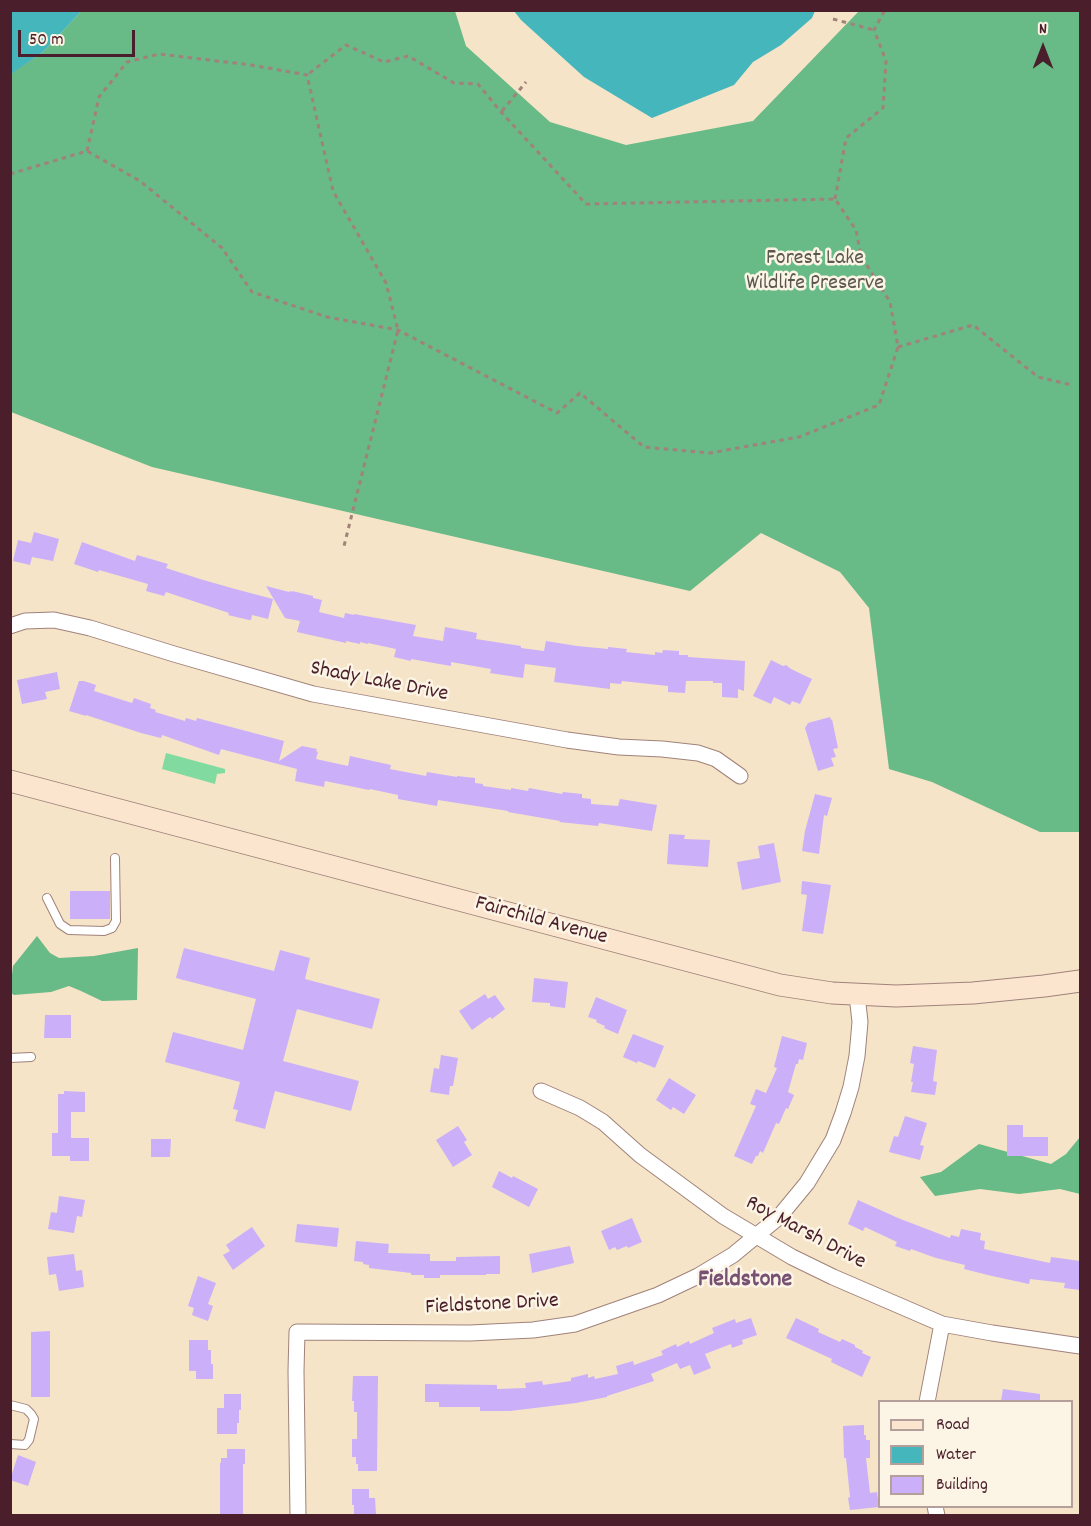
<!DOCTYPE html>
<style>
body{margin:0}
#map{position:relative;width:1091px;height:1526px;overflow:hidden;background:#f5e4c8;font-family:Dekko,sans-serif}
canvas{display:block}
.frame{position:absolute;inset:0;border:12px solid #4a1f2b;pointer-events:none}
.legend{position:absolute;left:878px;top:1400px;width:195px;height:108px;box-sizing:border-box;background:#fcf5e5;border:2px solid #b59f9b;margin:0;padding:8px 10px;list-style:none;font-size:18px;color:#4a1f2b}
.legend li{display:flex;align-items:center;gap:12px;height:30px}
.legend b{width:30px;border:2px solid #b59f9b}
.north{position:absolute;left:1013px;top:18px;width:60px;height:60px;-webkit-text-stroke:4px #fcf5e5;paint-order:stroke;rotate:0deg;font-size:16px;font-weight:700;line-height:24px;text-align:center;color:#4a1f2b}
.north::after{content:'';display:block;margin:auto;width:21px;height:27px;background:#4a1f2b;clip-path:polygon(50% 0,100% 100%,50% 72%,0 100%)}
.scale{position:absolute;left:18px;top:30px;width:117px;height:27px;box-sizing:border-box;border:3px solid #4a1f2b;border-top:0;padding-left:8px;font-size:18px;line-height:21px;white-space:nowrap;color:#4a1f2b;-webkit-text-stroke:4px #fcf5e5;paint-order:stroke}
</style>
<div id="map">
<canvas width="1091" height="1526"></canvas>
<div class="frame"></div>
<ul class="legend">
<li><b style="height:8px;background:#fbe5cf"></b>Road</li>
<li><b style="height:16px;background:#46b6bd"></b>Water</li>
<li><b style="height:16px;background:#cbaff9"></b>Building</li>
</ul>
<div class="north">N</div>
<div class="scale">50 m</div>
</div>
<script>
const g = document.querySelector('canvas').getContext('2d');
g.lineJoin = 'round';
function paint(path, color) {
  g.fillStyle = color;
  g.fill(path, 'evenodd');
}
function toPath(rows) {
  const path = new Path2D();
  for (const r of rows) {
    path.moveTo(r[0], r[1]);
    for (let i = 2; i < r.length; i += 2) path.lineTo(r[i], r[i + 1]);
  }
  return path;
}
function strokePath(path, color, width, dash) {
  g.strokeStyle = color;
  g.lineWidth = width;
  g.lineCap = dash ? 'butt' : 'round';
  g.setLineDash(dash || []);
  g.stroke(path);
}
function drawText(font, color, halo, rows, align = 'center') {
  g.font = font + ' Dekko,sans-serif';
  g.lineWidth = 5;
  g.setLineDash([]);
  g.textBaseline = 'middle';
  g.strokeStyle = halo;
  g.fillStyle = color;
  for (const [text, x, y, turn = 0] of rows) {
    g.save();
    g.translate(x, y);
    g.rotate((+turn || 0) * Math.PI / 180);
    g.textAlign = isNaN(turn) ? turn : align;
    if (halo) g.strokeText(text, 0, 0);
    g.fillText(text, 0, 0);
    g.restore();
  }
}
paint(toPath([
 [166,753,225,769,225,773,217,774,215,784,162,769]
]), '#81da9f');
paint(toPath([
 [81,11,455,11,466,46,550,122,626,145,753,121,859,11,1080,11,1080,832,1040,832,932,782,889,769,869,608,840,572,761,533,690,591,152,467,11,412,10,74,43,52,76,17],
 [37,936,50,953,59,958,94,956,138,948,137,1000,102,1001,81,991,69,986,51,992,14,995,10,992,13,966],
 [1080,1137,1080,1194,1060,1189,1019,1194,980,1189,935,1196,920,1177,941,1172,979,1144,1051,1164,1066,1154]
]), '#68ba86');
paint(toPath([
 [11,10,81,10,81,11,76,17,43,52,11,74],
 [514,11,815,11,812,18,781,45,753,62,734,85,652,118,584,77,521,20]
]), '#46b6bd');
paint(toPath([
 [34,532,59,539,53,561,32,557,30,565,13,561,18,540,31,543],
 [82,542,135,561,137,555,168,564,166,568,200,579,235,589,273,599,268,619,252,615,251,620,249,620,228,615,229,613,166,592,164,596,146,591,148,584,99,570,98,572,74,564],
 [266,586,289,592,290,591,292,592,292,591,313,596,313,598,322,600,319,612,344,618,345,613,354,615,354,614,416,625,413,636,443,641,445,627,477,633,476,639,521,646,521,648,544,651,546,641,577,646,608,649,608,647,627,649,626,652,655,655,655,652,662,653,663,650,679,651,679,655,688,655,688,657,745,661,744,691,738,689,738,698,722,697,722,683,713,683,713,681,686,681,685,693,668,692,668,686,622,681,621,684,610,683,610,689,554,682,556,668,525,664,523,678,490,673,491,669,451,662,451,666,411,659,411,661,394,657,396,649,368,643,368,644,360,642,360,644,346,641,346,643,297,632,300,621,285,618],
 [771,660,783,666,786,665,791,669,812,679,800,704,792,701,790,705,774,697,771,704,753,696],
 [57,672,60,689,45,692,47,699,22,704,17,680],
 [79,681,84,681,96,685,94,691,132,703,134,698,151,704,150,708,156,710,155,712,185,721,186,718,196,721,197,718,284,741,279,761,302,746,317,749,316,751,318,752,316,759,348,766,350,756,391,765,390,769,426,776,427,772,457,777,457,776,475,778,475,783,483,784,483,786,511,790,511,788,528,791,529,788,562,794,563,792,582,794,582,798,591,799,591,804,618,806,620,799,657,805,652,831,599,823,598,826,559,822,560,821,508,812,508,811,438,800,437,806,398,799,398,795,370,789,369,790,325,781,324,787,295,781,297,769,221,749,219,755,162,735,161,738,141,733,86,715,86,716,69,711],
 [830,717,831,720,832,719,838,748,833,749,836,757,831,758,834,766,818,771,805,728,808,723],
 [815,794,832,798,827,816,824,815,819,854,802,851,805,831],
 [669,834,685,835,684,839,710,840,708,867,667,864],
 [774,843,781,882,742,890,737,862,760,858,758,846],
 [802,881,831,885,823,934,802,931,807,895,801,894],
 [70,891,110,891,110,919,70,919],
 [184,948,274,971,280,950,310,958,305,979,380,999,372,1029,297,1009,283,1061,359,1081,351,1111,275,1091,265,1129,235,1121,238,1110,233,1109,240,1082,165,1062,173,1032,243,1050,256,999,176,978],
 [534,978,568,982,565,1008,550,1006,550,1003,532,1002],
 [485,994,488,999,495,995,505,1009,492,1019,490,1017,472,1030,459,1011],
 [596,997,627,1010,618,1034,604,1028,605,1026,596,1022,597,1020,588,1017],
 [45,1015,71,1015,71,1038,44,1038],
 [633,1034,664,1046,655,1068,638,1061,637,1063,623,1057],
 [782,1036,807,1043,803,1060,799,1059,798,1064,796,1064,788,1092,794,1095,788,1109,786,1108,779,1124,776,1123,763,1153,760,1151,758,1156,756,1156,752,1164,734,1156,756,1106,750,1104,756,1089,766,1093,777,1068,774,1067],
 [913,1046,937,1050,933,1081,937,1082,935,1095,911,1092,913,1082,911,1082,914,1064,910,1063],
 [441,1055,458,1058,453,1086,450,1086,449,1095,430,1092,434,1068,439,1069],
 [669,1078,696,1095,684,1114,673,1107,671,1110,656,1100],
 [64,1091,85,1092,85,1112,71,1112,71,1138,89,1138,89,1161,70,1161,70,1156,52,1156,52,1133,58,1133,58,1094,64,1094],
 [905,1116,927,1123,920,1145,924,1146,920,1160,889,1152,894,1136,898,1137],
 [1007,1125,1023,1125,1023,1137,1048,1137,1048,1156,1007,1156],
 [458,1126,467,1140,464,1142,472,1155,453,1167,436,1140],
 [151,1139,171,1139,170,1157,151,1157],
 [499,1171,512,1178,513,1176,538,1189,529,1207,492,1187],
 [59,1196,85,1200,82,1217,77,1216,74,1233,48,1229,51,1212,57,1213],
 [858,1200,898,1218,950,1238,951,1235,959,1237,961,1229,981,1233,980,1240,985,1241,984,1249,1050,1263,1051,1257,1080,1261,1080,1290,1064,1288,1065,1283,1030,1279,1029,1284,992,1276,964,1269,965,1265,936,1258,911,1249,910,1251,895,1246,897,1242,865,1227,863,1231,848,1224],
 [632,1218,642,1242,628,1248,627,1246,617,1250,615,1247,609,1250,601,1231],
 [297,1224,339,1228,337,1247,295,1242],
 [252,1227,265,1246,233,1270,223,1255,230,1251,226,1245],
 [356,1241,389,1244,388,1253,430,1254,430,1261,456,1261,456,1257,500,1256,500,1274,486,1274,486,1275,440,1275,440,1278,424,1278,424,1275,411,1275,411,1273,369,1268,369,1265,363,1264,363,1262,354,1261],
 [570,1246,574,1263,532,1273,529,1254],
 [74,1254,76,1271,82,1270,84,1287,59,1291,56,1274,49,1275,47,1257],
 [198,1276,216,1283,208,1304,213,1306,208,1321,192,1315,194,1308,188,1306],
 [751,1318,757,1335,742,1340,743,1344,732,1348,731,1344,705,1354,711,1368,694,1375,690,1365,680,1369,677,1363,651,1374,654,1381,607,1396,607,1397,576,1403,510,1411,480,1411,480,1407,439,1407,439,1402,425,1402,425,1384,497,1385,497,1389,526,1388,525,1383,542,1381,543,1385,571,1381,571,1378,588,1374,588,1378,594,1376,595,1379,618,1374,616,1366,633,1361,634,1365,663,1355,661,1351,676,1344,677,1347,689,1341,690,1344,714,1333,712,1328,735,1319,736,1323],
 [796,1318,819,1329,818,1332,840,1342,842,1339,855,1345,855,1347,863,1351,862,1353,871,1357,862,1377,831,1362,832,1359,786,1338],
 [50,1331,50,1397,31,1397,31,1332],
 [189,1340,208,1340,208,1350,211,1350,211,1364,213,1364,213,1379,196,1379,196,1371,189,1371],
 [353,1376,378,1376,377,1471,358,1471,358,1464,356,1464,356,1457,352,1457,352,1439,357,1439,357,1412,354,1412,354,1401,352,1401],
 [1003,1389,1040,1394,1040,1401,1001,1401],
 [224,1394,241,1394,241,1410,239,1410,239,1423,237,1423,237,1434,217,1434,217,1408,224,1408],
 [864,1425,864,1435,866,1435,866,1440,870,1440,870,1458,866,1458,870,1493,877,1492,879,1507,850,1510,848,1498,850,1497,846,1458,844,1458,843,1426],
 [227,1449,245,1449,245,1464,243,1464,243,1515,220,1515,220,1463,221,1463,221,1458,227,1458],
 [18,1455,36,1462,28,1486,10,1480],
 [352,1489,369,1489,369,1498,375,1498,376,1515,354,1515,354,1505,352,1505]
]), '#cbaff9');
const service = toPath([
 [47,898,60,924,69,930,104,931,112,928,116,921,115,858],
 [10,1058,31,1057],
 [10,1405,26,1409,31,1414,34,1419,29,1440,25,1445,10,1444]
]);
const minor = toPath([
 [10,626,25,621,54,620,90,628,174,654,313,694,567,740,619,747,662,749,698,753,716,759,740,776],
 [541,1091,580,1108,603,1122,640,1155,723,1216,792,1257,833,1277,942,1324,992,1333,1080,1346],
 [927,1402,942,1324],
 [935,1506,937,1516],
 [298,1516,296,1371,297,1332,470,1333,533,1330,575,1324,658,1295,698,1276,733,1255,779,1217,807,1183,833,1140,843,1113,851,1087,857,1056,860,1022,857,995]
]);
const secondary = toPath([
 [10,781,780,985,832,993,896,996,973,993,1044,986,1080,981]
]);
strokePath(service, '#a0827a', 10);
strokePath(minor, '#a0827a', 17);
strokePath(secondary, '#a0827a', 23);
strokePath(toPath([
 [833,19,874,30],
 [502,111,526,82],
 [87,151,99,97,127,62,159,54,251,65,307,75,333,191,386,283,398,330,343,550],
 [10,174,87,151,140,181,222,248,252,292,327,317,398,330,557,413,580,393,644,447,710,453,799,437,879,405,898,347,890,302,861,256,856,230,835,199,586,204,501,112,478,84,454,83,408,56,384,62,346,45,307,75],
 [835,199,846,138,883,108,886,61,874,30,885,10],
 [898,347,973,325,1038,377,1072,385]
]), '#a0827a', 3, [4.5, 4.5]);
strokePath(service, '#fff', 8);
strokePath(minor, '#fff', 15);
strokePath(secondary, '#fbe5cf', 21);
drawText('22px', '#5a574e', '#fcf5e5', [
 ["Forest Lake",815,260],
 ["Wildlife Preserve",815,285]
]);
drawText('22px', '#4a1f2b', '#fcf5e5', [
 ["Shady Lake Drive",379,683,11],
 ["Fairchild Avenue",541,922,15],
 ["Roy Marsh Drive",805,1234,28],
 ["Fieldstone Drive",492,1306,-3]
]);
drawText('bold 24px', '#775173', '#fcf5e5', [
 ["Fieldstone",745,1282]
]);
</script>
